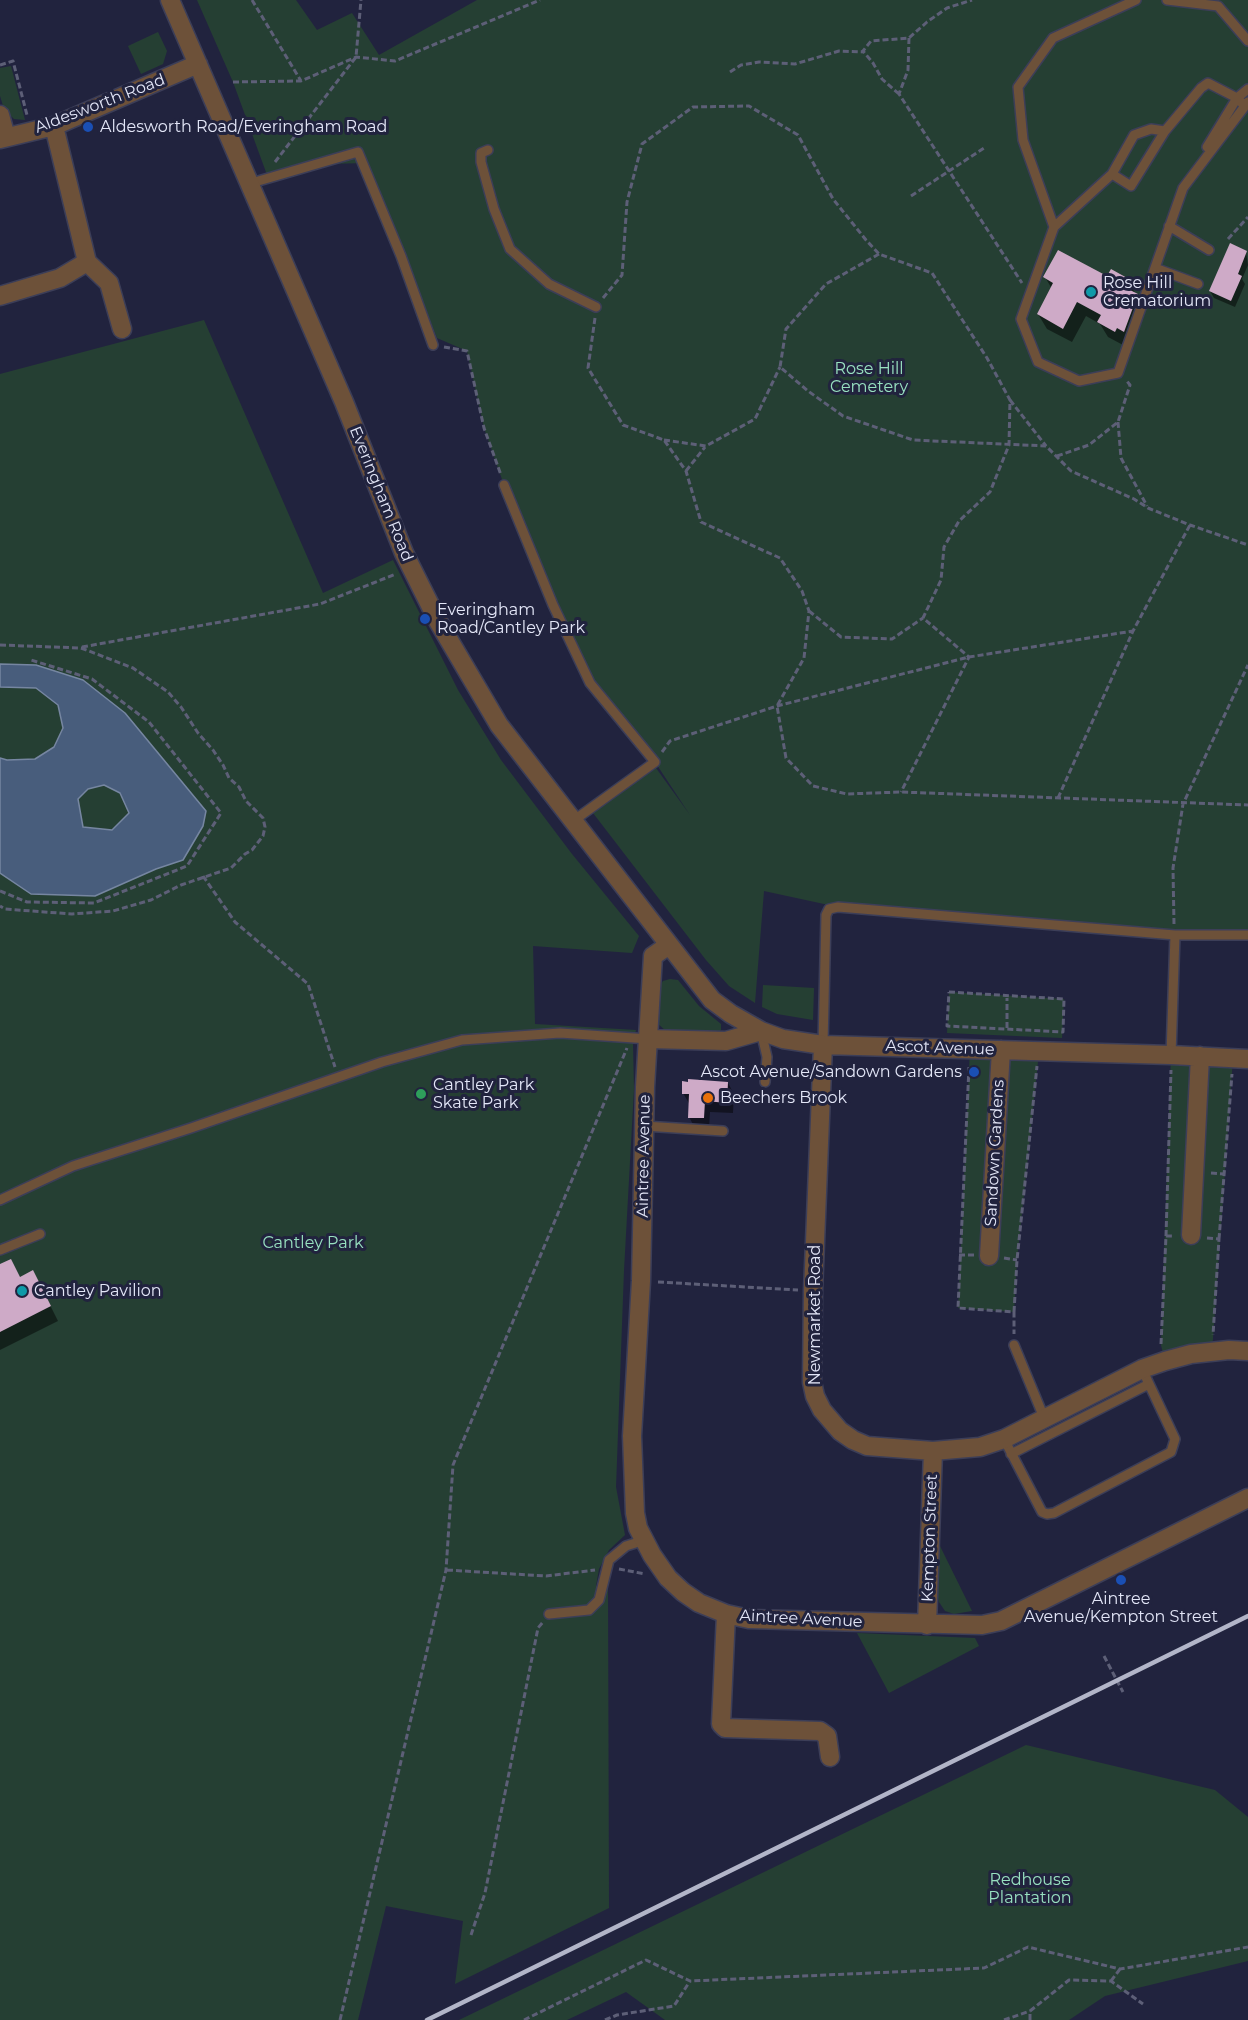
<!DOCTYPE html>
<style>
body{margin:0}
canvas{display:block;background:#21233e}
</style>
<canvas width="1248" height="2020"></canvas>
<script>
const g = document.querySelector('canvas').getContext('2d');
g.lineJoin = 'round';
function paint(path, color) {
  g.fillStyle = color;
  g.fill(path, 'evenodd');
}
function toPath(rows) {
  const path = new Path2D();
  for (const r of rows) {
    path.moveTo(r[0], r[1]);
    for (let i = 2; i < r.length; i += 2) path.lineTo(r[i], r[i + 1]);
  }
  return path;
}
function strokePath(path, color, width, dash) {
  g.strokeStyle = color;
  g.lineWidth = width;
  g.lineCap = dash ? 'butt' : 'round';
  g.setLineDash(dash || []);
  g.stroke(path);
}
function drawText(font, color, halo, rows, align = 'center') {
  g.font = font + ' Montserrat,sans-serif';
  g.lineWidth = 6;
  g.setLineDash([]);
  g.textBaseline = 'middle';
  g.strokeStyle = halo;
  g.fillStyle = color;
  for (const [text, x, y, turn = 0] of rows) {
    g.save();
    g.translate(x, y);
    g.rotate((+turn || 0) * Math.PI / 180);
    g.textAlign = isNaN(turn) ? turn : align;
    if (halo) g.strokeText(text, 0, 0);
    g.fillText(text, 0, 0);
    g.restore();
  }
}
paint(toPath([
 [197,0,296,0,317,30,352,13,379,55,477,0,1248,0,1248,935,1175,935,838,907,764,891,755,1003,729,986,706,960,593,813,656,768,690,815,655,762,590,683,504,485,484,428,467,351,437,338,368,163,324,164,270,183,233,82],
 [158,32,167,51,163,64,141,74,128,46],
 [11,66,25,120,14,119,4,109,0,96,0,68],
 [204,320,323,593,393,560,458,690,501,760,572,854,639,936,632,953,533,946,535,1024,636,1030,633,1044,634,1089,624,1270,616,1487,625,1535,609,1550,599,1569,596,1586,608,1587,609,1908,455,1984,463,1921,386,1906,358,2020,0,2020,0,374],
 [670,979,678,980,699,1006,721,1024,721,1030,713,1034,667,1032,656,1022,658,987,663,981],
 [763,985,814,988,813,1020,777,1014,762,1007],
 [949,992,1064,999,1062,1038,947,1033],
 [970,1048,1039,1052,1017,1260,1014,1312,958,1308],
 [1171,1055,1233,1058,1212,1352,1165,1361,1161,1345],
 [940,1546,972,1611,954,1614,945,1611,939,1602,937,1595],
 [857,1633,975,1638,979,1646,889,1693],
 [1026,1745,1215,1790,1248,1817,1248,1961,1105,1996,1069,2020,665,2020,626,1992,567,2020,459,2020]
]), '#253f33');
const water = toPath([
 [0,664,36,665,83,680,125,713,206,811,203,826,183,860,156,869,95,896,31,894,0,873,0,758,7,760,35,759,54,747,63,728,58,705,36,688,0,687,0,664],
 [104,785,120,793,129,813,112,830,83,827,78,799,88,789,104,785]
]);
paint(water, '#485d7c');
strokePath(water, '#7686a1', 1.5);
paint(toPath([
 [1246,252,1248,265,1242,279,1245,284,1235,307,1214,298,1210,291],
 [1045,277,1127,280,1146,310,1133,346,1125,342,1123,345,1108,337,1100,324,1086,316,1072,342,1047,329,1038,314,1052,289],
 [728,1083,734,1094,733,1113,710,1112,709,1129,695,1128,689,1117,690,1105,683,1093],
 [0,1266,20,1278,41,1287,58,1321,0,1350]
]), '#0007');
paint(toPath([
 [1230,243,1247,251,1238,274,1242,276,1231,301,1209,291],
 [1058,250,1107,276,1111,269,1129,279,1124,287,1138,294,1124,332,1117,328,1115,332,1097,322,1101,315,1077,302,1063,329,1037,314,1053,283,1043,277],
 [688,1079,728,1082,727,1103,705,1101,704,1118,688,1118,689,1094,682,1094,682,1081,688,1082],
 [11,1259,20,1277,33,1270,51,1306,0,1332,0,1264]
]), '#ceaac7');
const lane = toPath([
 [1136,0,1053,38,1018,87,1023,140,1054,227,1021,319,1038,362,1079,381,1118,373,1183,188,1248,102],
 [1167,0,1218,6,1248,41],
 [1165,131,1151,129,1134,135,1112,174,1131,186,1165,131,1201,88,1208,83,1237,98,1245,106],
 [1207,147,1237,98,1248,89],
 [488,150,481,153,481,162,494,209,510,249,549,284,596,307],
 [248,184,358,152,401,256,433,345],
 [1169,226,1209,250],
 [1054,227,1112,174],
 [1155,268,1198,284],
 [504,485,553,605,590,683,655,762,573,821],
 [761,1031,767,1057,765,1082],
 [823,1045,826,915,829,909,838,907,1175,935,1248,935],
 [1171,1055,1175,935],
 [644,1126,723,1131],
 [0,1200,73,1166,191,1128,382,1062,462,1040,560,1033,649,1039],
 [0,1250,40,1234],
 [1014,1345,1045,1420],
 [1004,1439,1042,1512,1047,1514,1054,1513,1171,1452,1175,1439,1142,1369],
 [1011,1454,1149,1384],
 [549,1614,589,1610,599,1600,609,1560,626,1546,645,1540]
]);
const street = toPath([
 [170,0,344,402,404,553,439,623,499,725,712,1000,731,1014,761,1031,783,1039,823,1045,1171,1055,1248,1059],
 [0,115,6,137],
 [0,139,54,126,198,64],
 [87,262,109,283,122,329],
 [0,296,60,278,87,262,54,126],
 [669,945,653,956,645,1087,641,1281,632,1436,635,1513,638,1528,652,1555,668,1578,683,1592,699,1603,726,1614,749,1619,982,1625,1001,1621,1248,1498],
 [649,1039,726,1041,761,1031],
 [823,1045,813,1291,812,1382,815,1396,822,1410,840,1431,853,1440,867,1446,933,1451,980,1447,1004,1439,1142,1369,1165,1361,1191,1354,1229,1350,1248,1351],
 [1191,1235,1200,1056],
 [989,1256,1001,1050],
 [726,1614,721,1724,725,1728,820,1731,827,1736,830,1757],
 [927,1625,933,1451]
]);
strokePath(lane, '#3c3e58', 12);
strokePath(street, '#3c3e58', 21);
strokePath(toPath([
 [252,0,301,81],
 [909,38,908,70,899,94,1022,283],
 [0,65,13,61,27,115],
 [730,72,741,65,759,62,795,64,839,51,864,52],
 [233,82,301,81,356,57,395,61,540,0],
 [899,94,882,79,873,63,863,51,871,41,909,38,927,22,947,8,972,0],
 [275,162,356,57,361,0],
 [911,196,984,148],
 [1228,239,1248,217],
 [879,254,826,284,786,329,780,367,808,391,843,416,913,440,1046,446,1071,471,1134,499,1148,508,1190,525,1248,545],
 [603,298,622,275,627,202,642,144,693,107,749,106,798,135,833,199,866,240,879,254,932,273,987,358,1010,400,1009,445,990,492,959,521,944,547,941,580,923,618,969,657,901,792],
 [595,318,588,368,623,425,664,440,686,471,701,522,780,558,802,591,809,611,804,658,777,706,786,758,813,786,847,794,901,792,1248,805],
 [444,347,467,351,484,428,501,475],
 [1010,400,1046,446],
 [1118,422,1121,458,1147,506],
 [664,440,706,446,755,419,780,367],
 [1057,456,1089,445,1118,422,1130,385,1126,380],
 [686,471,705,447],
 [809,611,841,637,892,639,923,618],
 [0,645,81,648,133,668,168,692,181,707,198,733,213,750,223,765,229,778,239,787,246,801,263,818,265,827,263,836,252,850,245,854,231,868,181,885,151,900,113,911,72,914,5,909,0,906],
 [82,647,320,604,396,574],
 [662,752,670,741,777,706,969,657,1133,631],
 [1058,798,1133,631,1190,525],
 [203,876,235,922,308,984,335,1067],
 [0,891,27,902,94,903,187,866,221,813,149,722,92,679,31,660],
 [1174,924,1173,868,1183,804,1248,665],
 [949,992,1064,999,1063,1032,947,1026,949,992],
 [1007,1028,1007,998],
 [969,1067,958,1308,1014,1312,1014,1334],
 [1211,1173,1224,1174],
 [1166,1236,1171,1070],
 [1207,1238,1219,1239,1213,1335],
 [1219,1239,1232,1074],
 [959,1255,974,1255],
 [1004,1258,1017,1260],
 [658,1282,798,1290],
 [1014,1312,1017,1260,1037,1066],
 [1161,1344,1166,1236,1174,1236],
 [619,1569,645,1574],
 [447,1570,546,1576,595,1570],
 [1104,1656,1123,1692],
 [471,1935,485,1893,538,1628,543,1622],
 [1111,1981,1120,1969],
 [340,2020,446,1570,453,1465,627,1048],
 [524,2020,646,1960,690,1981,984,1968,1028,1947,1120,1969,1248,1947],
 [605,2020,617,2015,674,2006,690,1981],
 [1004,2020,1030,2011],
 [1030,2020,1030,2011,1069,1980,1111,1981,1143,2004]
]), '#5d5f77', 3, [6, 3]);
strokePath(lane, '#6d5139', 9);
strokePath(street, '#6d5139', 18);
strokePath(toPath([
 [427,2020,1248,1616]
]), '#b2b5c8', 4.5);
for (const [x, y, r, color] of [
 [88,127,6,"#1a4fb4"],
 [1091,292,6,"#0f9aa8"],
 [425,619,6,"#1a4fb4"],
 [974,1072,6,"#1a4fb4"],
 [421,1094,6,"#2e9e5b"],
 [708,1098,6,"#e8710a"],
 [22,1291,6,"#0f9aa8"],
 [1121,1580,6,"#1a4fb4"]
]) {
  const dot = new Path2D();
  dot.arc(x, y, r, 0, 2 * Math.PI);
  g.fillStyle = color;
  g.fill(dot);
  strokePath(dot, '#21233e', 2);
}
drawText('16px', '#e3e6f7', '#21233e', [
 ["Aldesworth Road",100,104,-21],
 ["Everingham Road",381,494,68],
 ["Ascot Avenue",940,1048,2],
 ["Sandown Gardens",995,1153,-87],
 ["Aintree Avenue",644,1156,-89],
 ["Newmarket Road",815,1315,-90],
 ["Kempton Street",930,1538,-88],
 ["Aintree Avenue",801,1619,3]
]);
drawText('16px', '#e3e6f7', '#21233e', [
 ["Aldesworth Road/Everingham Road",100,127],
 ["Rose Hill",1103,283],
 ["Crematorium",1103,301],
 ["Everingham",437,610],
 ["Road/Cantley Park",437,628],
 ["Ascot Avenue/Sandown Gardens",962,1072,"right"],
 ["Cantley Park",433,1085],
 ["Skate Park",433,1103],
 ["Beechers Brook",720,1098],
 ["Cantley Pavilion",34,1291],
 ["Aintree",1121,1599,"center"],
 ["Avenue/Kempton Street",1121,1617,"center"]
], 'left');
drawText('16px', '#98e1c0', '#21233e', [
 ["Rose Hill",869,369],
 ["Cemetery",869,387],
 ["Cantley Park",313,1243],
 ["Redhouse",1030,1880],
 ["Plantation",1030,1898]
]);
</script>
